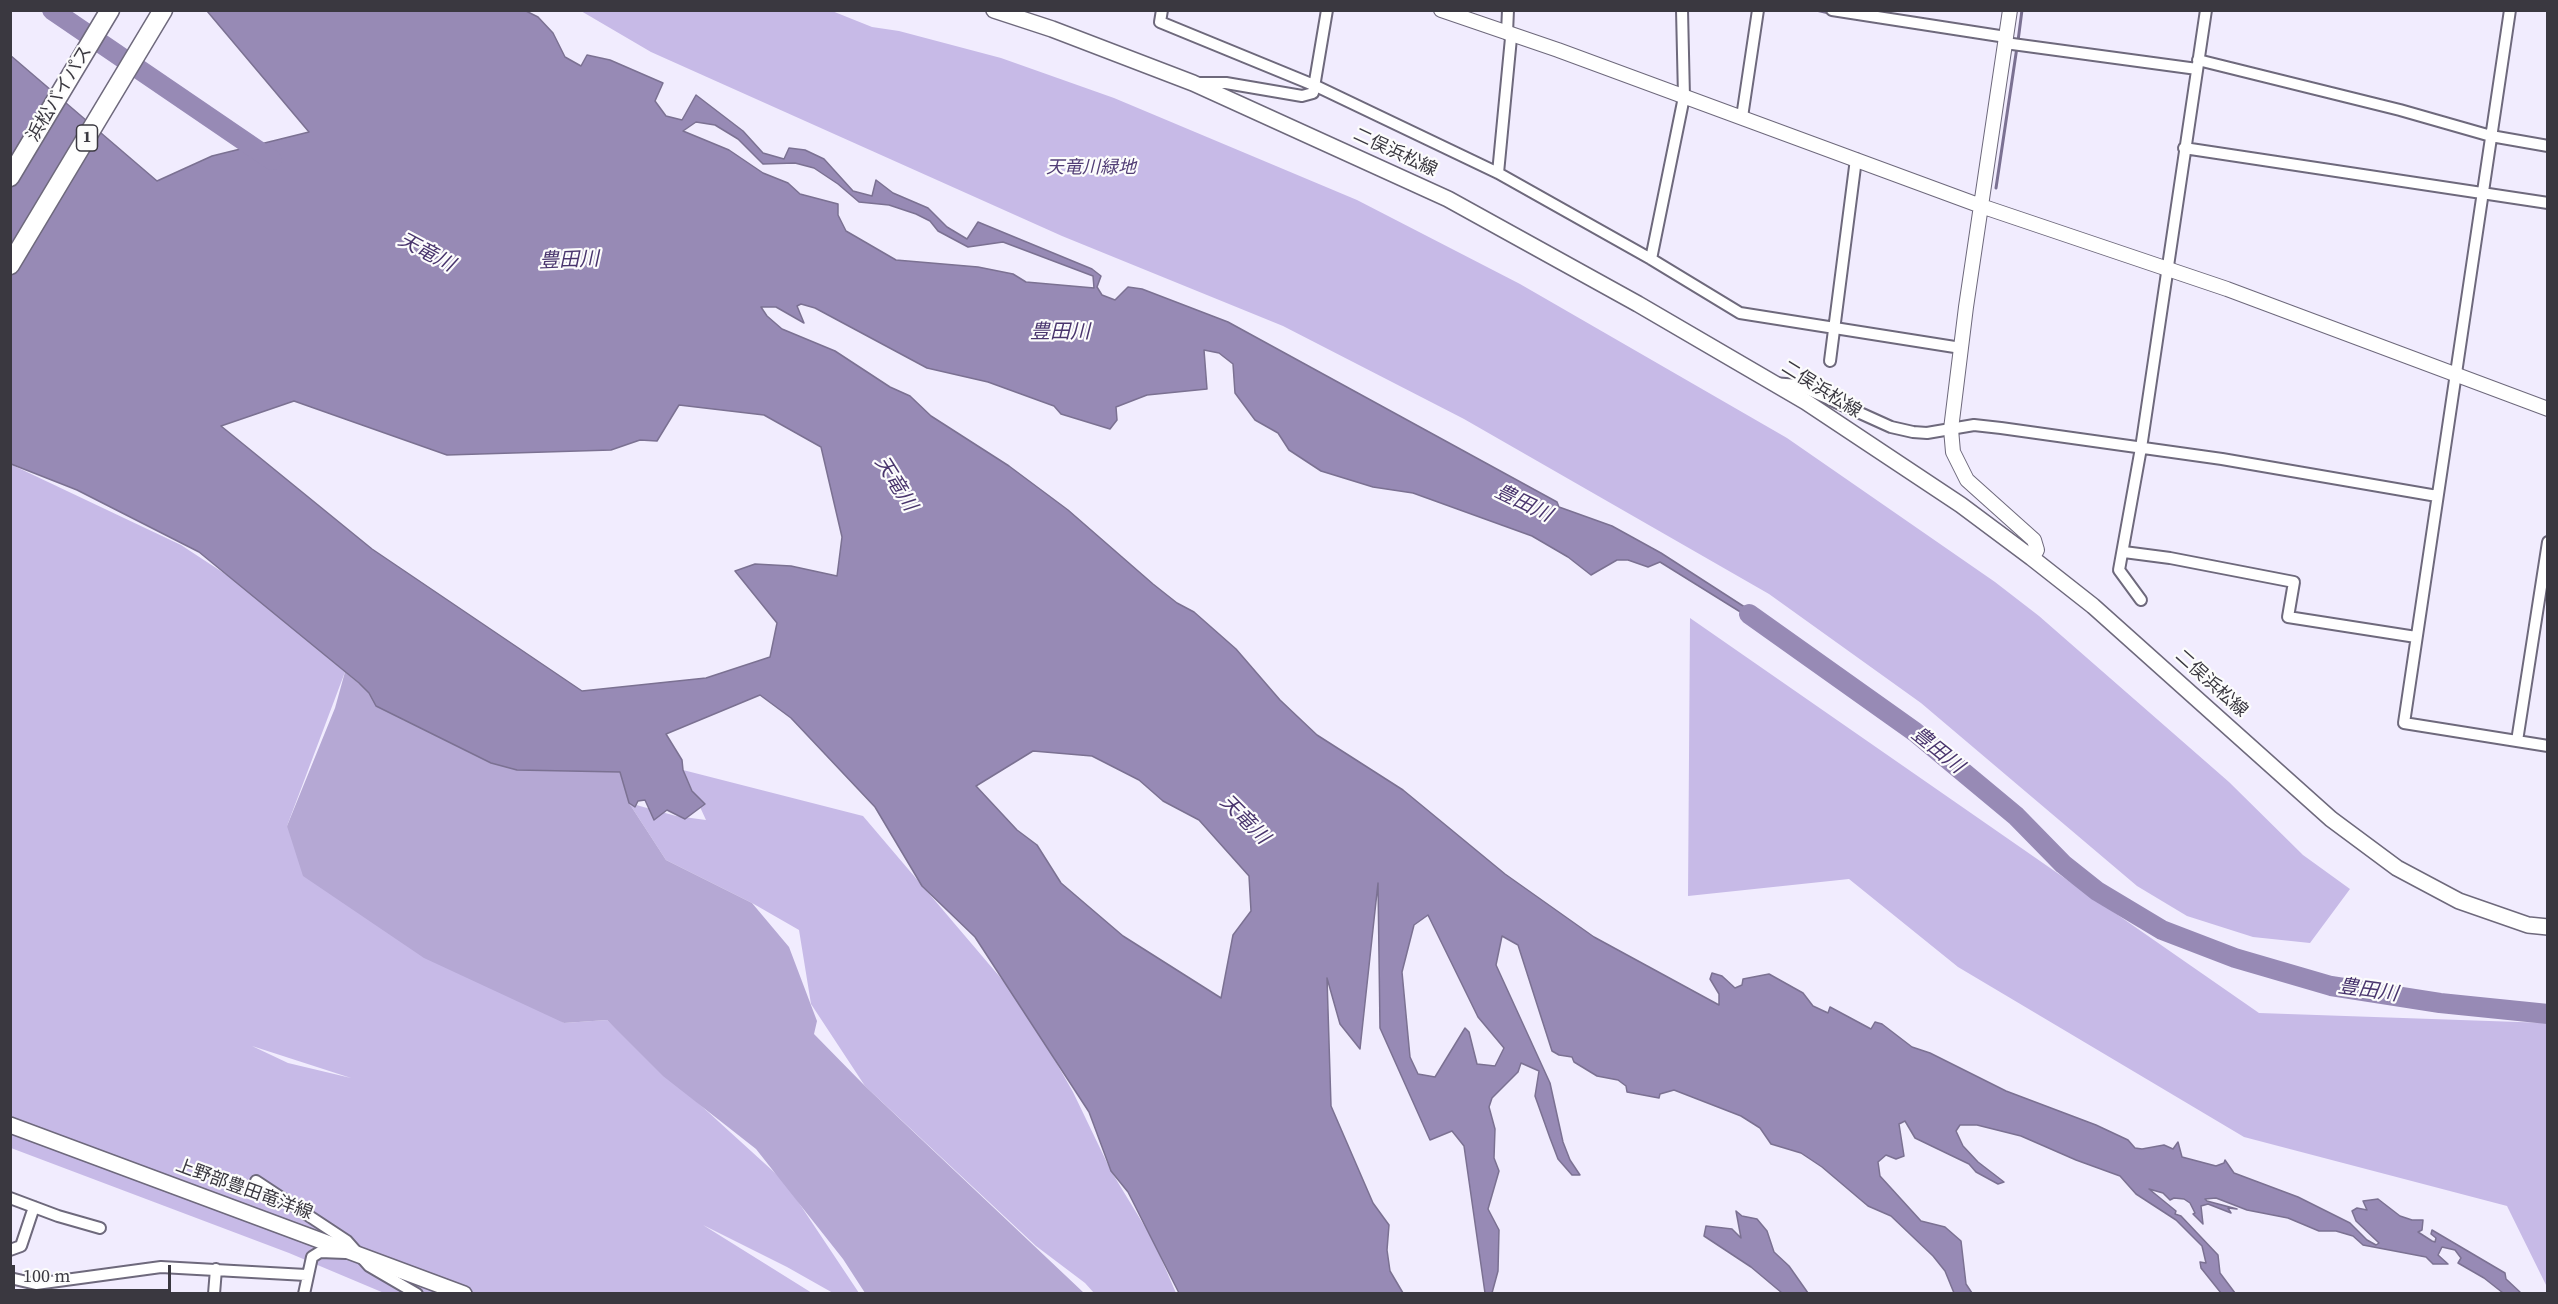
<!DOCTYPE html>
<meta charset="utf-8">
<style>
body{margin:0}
#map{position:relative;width:2558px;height:1304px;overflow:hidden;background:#f1ecfe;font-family:"Source Serif 4",serif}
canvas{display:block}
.frame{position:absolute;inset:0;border:12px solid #3a3840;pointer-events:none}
.scale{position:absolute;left:12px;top:1265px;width:159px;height:27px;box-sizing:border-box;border:3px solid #3a3840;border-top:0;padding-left:8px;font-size:18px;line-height:21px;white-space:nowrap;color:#3a3840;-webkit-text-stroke:4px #fcfcfc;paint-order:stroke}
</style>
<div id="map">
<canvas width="2558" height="1304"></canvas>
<div class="frame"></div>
<div class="scale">100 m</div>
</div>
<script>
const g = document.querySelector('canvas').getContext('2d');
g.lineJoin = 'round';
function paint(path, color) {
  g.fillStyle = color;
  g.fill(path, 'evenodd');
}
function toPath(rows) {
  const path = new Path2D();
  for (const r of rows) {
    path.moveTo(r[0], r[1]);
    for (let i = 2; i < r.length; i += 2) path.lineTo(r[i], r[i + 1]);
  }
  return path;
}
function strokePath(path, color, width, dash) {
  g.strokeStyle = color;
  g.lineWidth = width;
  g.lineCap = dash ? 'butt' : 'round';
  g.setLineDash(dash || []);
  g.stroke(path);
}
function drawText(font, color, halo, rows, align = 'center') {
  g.font = font + ' "Source Serif 4","Noto Sans JP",serif';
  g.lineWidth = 4.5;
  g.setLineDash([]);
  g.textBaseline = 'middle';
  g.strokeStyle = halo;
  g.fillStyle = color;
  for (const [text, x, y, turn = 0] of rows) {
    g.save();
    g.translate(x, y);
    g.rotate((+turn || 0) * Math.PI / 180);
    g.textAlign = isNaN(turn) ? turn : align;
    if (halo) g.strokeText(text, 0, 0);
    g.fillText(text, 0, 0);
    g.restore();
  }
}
paint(toPath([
 [581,11,832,11,872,27,899,31,1001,58,1114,98,1357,200,1520,284,1787,438,1995,582,2039,616,2229,782,2303,855,2350,889,2310,943,2253,937,2187,916,2137,886,1921,703,1769,594,1464,419,1283,326,1062,236,651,52],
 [10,464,181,545,239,583,345,672,287,826,564,1023,607,1020,785,1182,859,1293,833,1293,787,1267,703,1225,812,1293,384,1293,289,1253,11,1148],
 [252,1046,351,1078,288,1063],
 [1690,618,2259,1013,2547,1023,2547,1287,2507,1206,2244,1137,1958,967,1849,879,1688,896],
 [683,770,863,816,1022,1003,1073,1092,1111,1171,1153,1240,1176,1293,1094,1293,1085,1283,1036,1246,865,1086,811,1004,799,930,752,903,666,860,629,803,676,816,706,820]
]), '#c7bae7');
paint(toPath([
 [345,672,403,720,620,772,629,803,666,860,752,903,789,947,817,1021,814,1034,865,1086,1084,1293,865,1293,843,1259,756,1149,663,1076,607,1020,564,1023,424,958,303,876,287,826,335,708]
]), '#b5a8d4');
const water = toPath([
 [207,11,526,11,538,17,553,33,565,57,581,66,587,55,610,60,663,83,655,101,666,116,682,120,696,95,743,131,763,153,784,159,789,148,805,150,824,159,853,191,872,196,876,180,893,193,928,208,947,227,967,239,978,222,1092,269,1101,276,1097,287,1102,295,1115,300,1128,287,1142,289,1228,322,1557,502,1559,507,1612,526,1661,553,1771,624,1771,631,1660,562,1648,567,1628,560,1617,560,1591,575,1568,557,1532,536,1413,493,1373,487,1321,471,1289,450,1278,433,1255,420,1235,393,1233,364,1219,353,1204,350,1207,389,1147,395,1116,407,1117,420,1110,429,1061,414,1054,406,988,382,927,368,815,308,801,304,797,306,804,323,776,307,761,307,767,316,782,329,835,351,890,387,910,396,931,416,1009,466,1068,510,1153,584,1177,603,1194,612,1236,649,1280,700,1317,735,1403,790,1505,874,1594,937,1719,1005,1719,994,1710,979,1712,973,1722,976,1735,988,1742,985,1743,979,1769,974,1803,993,1813,1006,1828,1013,1830,1007,1871,1029,1875,1022,1882,1024,1912,1047,1930,1053,2006,1091,2096,1125,2128,1140,2135,1148,2142,1149,2164,1145,2173,1149,2178,1142,2182,1157,2216,1166,2224,1163,2225,1160,2234,1173,2298,1197,2350,1223,2367,1240,2376,1245,2379,1243,2356,1221,2352,1211,2357,1208,2367,1210,2363,1201,2378,1199,2400,1216,2412,1220,2423,1220,2422,1230,2418,1232,2432,1241,2435,1242,2436,1238,2431,1234,2432,1230,2505,1273,2506,1279,2521,1293,2503,1293,2484,1278,2458,1263,2461,1258,2455,1250,2442,1247,2438,1255,2448,1264,2433,1264,2426,1257,2363,1245,2353,1236,2336,1231,2319,1231,2288,1218,2247,1210,2216,1198,2205,1199,2207,1201,2237,1209,2228,1208,2231,1213,2208,1204,2201,1206,2203,1224,2193,1214,2195,1213,2190,1203,2184,1199,2174,1198,2170,1200,2163,1193,2149,1189,2176,1211,2175,1214,2181,1216,2218,1255,2220,1273,2235,1293,2221,1293,2201,1268,2200,1262,2206,1263,2202,1246,2176,1220,2136,1194,2120,1176,2076,1160,2021,1136,1977,1125,1960,1125,1956,1131,1963,1146,1978,1162,2004,1182,1998,1184,1976,1172,1969,1164,1915,1138,1905,1121,1899,1124,1904,1156,1896,1159,1886,1155,1878,1162,1880,1176,1921,1221,1945,1227,1961,1241,1966,1284,1972,1293,1954,1293,1945,1271,1933,1256,1891,1216,1868,1206,1822,1167,1801,1153,1771,1144,1760,1128,1741,1116,1674,1090,1660,1094,1659,1098,1627,1092,1626,1086,1618,1080,1597,1076,1574,1062,1572,1057,1559,1055,1552,1051,1518,945,1502,936,1496,965,1550,1083,1563,1142,1570,1160,1580,1175,1572,1175,1558,1159,1550,1138,1535,1096,1539,1071,1521,1063,1518,1072,1492,1098,1489,1107,1495,1129,1494,1158,1499,1171,1488,1209,1499,1230,1498,1271,1492,1293,1485,1293,1464,1146,1452,1131,1430,1140,1380,1028,1378,883,1360,1049,1340,1024,1327,978,1331,1106,1373,1203,1389,1225,1387,1250,1390,1271,1403,1293,1179,1293,1128,1192,1111,1171,1089,1112,975,937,922,886,875,807,791,718,760,695,666,734,682,760,683,770,692,791,705,804,685,819,667,810,654,820,645,800,638,801,635,807,629,803,620,772,517,770,491,763,376,706,369,693,359,683,199,552,77,490,11,464,10,55,157,181,212,156,309,132,207,11],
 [696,122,715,125,738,139,763,164,795,163,814,168,838,184,859,202,889,205,916,214,930,221,938,231,968,247,1003,242,1093,276,1094,288,1026,282,1013,274,978,267,896,260,846,231,838,215,838,204,800,194,788,183,763,173,729,150,683,131,696,122],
 [294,401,447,455,611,450,640,440,657,441,679,405,764,415,821,447,842,537,837,576,791,566,755,564,735,571,777,623,770,657,706,678,582,691,372,549,221,426,294,401],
 [1033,751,1092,756,1139,780,1163,801,1199,820,1249,876,1251,911,1233,935,1221,998,1123,936,1061,883,1037,845,1017,830,976,786,1033,751],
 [1428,915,1478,1017,1504,1048,1495,1066,1477,1064,1469,1032,1465,1028,1435,1077,1418,1074,1410,1057,1402,972,1414,925,1428,915],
 [1736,1211,1742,1216,1757,1219,1767,1231,1774,1252,1789,1266,1808,1293,1782,1293,1751,1267,1704,1236,1706,1226,1732,1229,1741,1238,1736,1211]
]);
paint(water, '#978ab5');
strokePath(water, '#7b7192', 1.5);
strokePath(toPath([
 [1816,10,1829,13],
 [2018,41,2022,10],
 [1996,188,2017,47]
]), '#7b7192', 3);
strokePath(toPath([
 [52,10,272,160],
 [1749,614,1915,732,2016,816,2063,864,2097,891,2162,930,2235,958,2331,986,2440,1003,2548,1014]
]), '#978ab5', 20);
const minor = toPath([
 [1162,10,1160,22,1316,86,1498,173,1651,259,1740,313,1961,348],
 [1832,10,2006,37],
 [2510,10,2404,723,2548,746],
 [2005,43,2197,69],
 [2198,60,2400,110,2491,136,2548,146],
 [1195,83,1226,83,1302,96,1313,93,1327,10],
 [1742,117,1758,10],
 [2184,148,2548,203],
 [1498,173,1511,38,1507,33,1508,10],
 [1651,259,1684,97,1682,10],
 [1830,361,1856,159],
 [1773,383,1798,385,1891,427,1913,432,1927,433,1974,425,2001,428,2222,459,2437,496],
 [2124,552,2170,558,2294,582,2288,617,2416,637],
 [2141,600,2119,570,2141,448,2206,10],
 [2517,741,2548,542],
 [256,1181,347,1241,369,1266,417,1294],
 [10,1198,58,1216,100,1228],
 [10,1250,21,1246,34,1207],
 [10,1278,36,1284,161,1267,306,1275],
 [214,1294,216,1269],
 [304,1294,312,1257,320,1252,346,1253]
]);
const tertiary = toPath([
 [1441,10,1558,50,1981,206,2227,289,2548,409],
 [2010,10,1966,307,1951,429,1953,452,1967,480,2034,540,2037,550,2032,558]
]);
const secondary = toPath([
 [994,10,1052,29,1193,83,1448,199,1638,304,1806,402,1961,505,2032,558,2093,606,2331,819,2397,868,2459,901,2528,925,2548,927],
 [10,1125,464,1294]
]);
const trunk = toPath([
 [10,177,110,10],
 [10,265,163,10]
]);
strokePath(minor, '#6e697c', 14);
strokePath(tertiary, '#6e697c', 16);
strokePath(secondary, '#6e697c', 18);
strokePath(trunk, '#6e697c', 21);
strokePath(minor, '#fff', 10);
strokePath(tertiary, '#fff', 14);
strokePath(secondary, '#fff', 15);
strokePath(trunk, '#fff', 18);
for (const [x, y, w] of [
 [87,138,21]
]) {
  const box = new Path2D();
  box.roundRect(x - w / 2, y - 13, w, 26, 4.5);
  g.fillStyle = '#fcfcfc';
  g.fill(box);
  strokePath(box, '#3a3840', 1.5);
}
drawText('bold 16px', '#3a3840', null, [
 ["1",87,138]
]);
drawText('18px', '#3a3840', '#fcfcfc', [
 ["浜松バイパス",60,94,-59],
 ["二俣浜松線",1395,153,25],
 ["二俣浜松線",1821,390,32],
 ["二俣浜松線",2211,684,42],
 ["上野部豊田竜洋線",244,1190,20]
]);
drawText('italic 18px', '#523e76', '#fcfcfc', [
 ["天竜川緑地",1091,168]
]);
drawText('italic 20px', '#49356d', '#fcfcfc', [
 ["天竜川",426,253,28],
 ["豊田川",569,261,-2],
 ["豊田川",1060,333],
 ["天竜川",895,484,58],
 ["豊田川",1523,504,26],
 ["豊田川",1937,751,39],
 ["天竜川",1244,820,45],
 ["豊田川",2368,991,8]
]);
</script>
